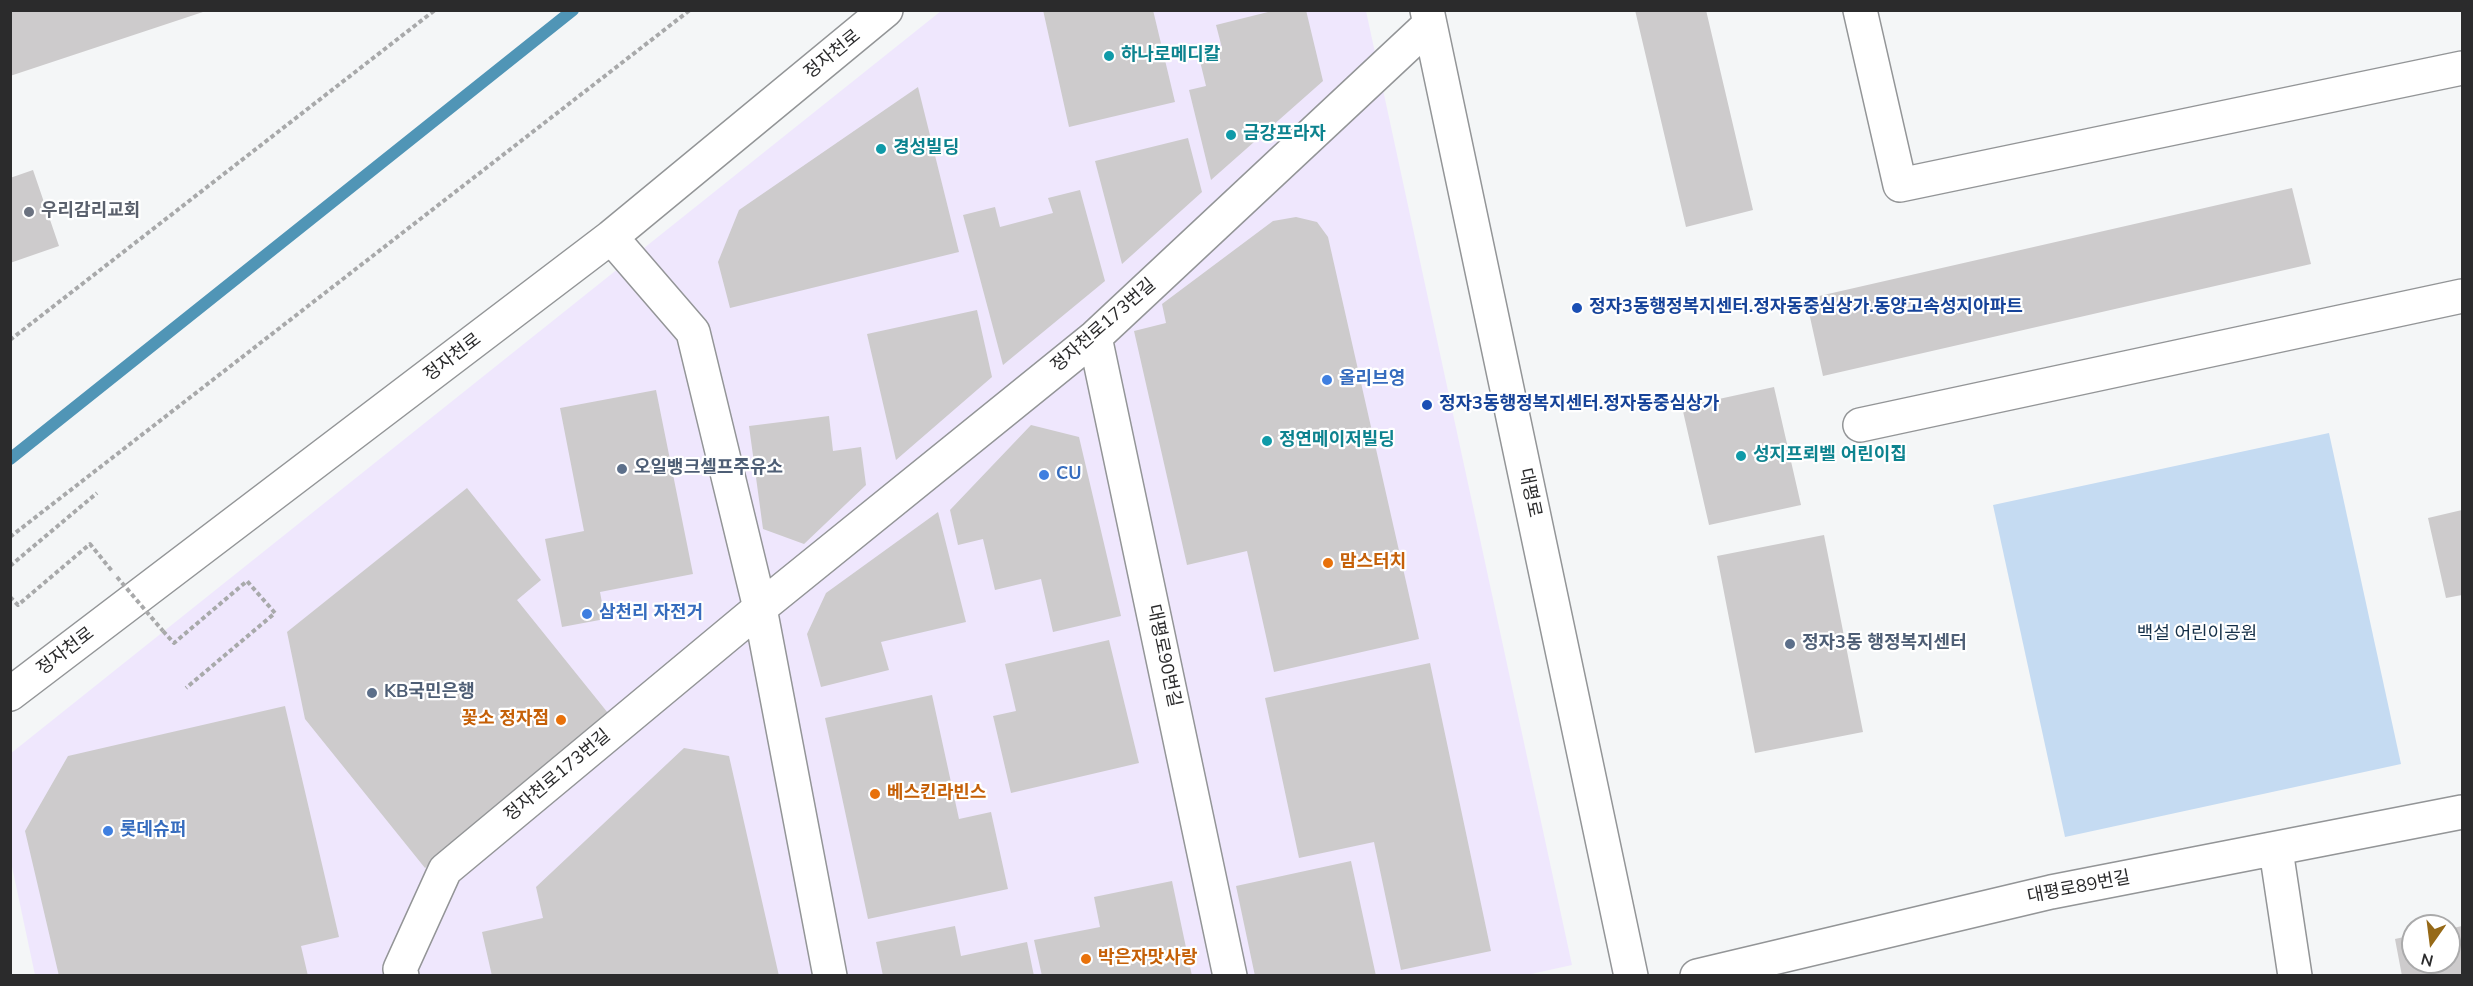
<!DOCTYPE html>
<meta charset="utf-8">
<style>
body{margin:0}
#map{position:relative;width:2473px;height:986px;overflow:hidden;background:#f4f6f7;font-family:"Nunito Sans",sans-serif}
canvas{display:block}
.frame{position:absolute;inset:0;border:12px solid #2b2b2c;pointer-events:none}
.north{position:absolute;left:2401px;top:914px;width:60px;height:60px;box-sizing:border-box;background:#fff;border:2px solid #aaaaab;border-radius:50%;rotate:194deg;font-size:16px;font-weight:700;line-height:24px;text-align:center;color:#2b2b2c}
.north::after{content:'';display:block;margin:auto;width:21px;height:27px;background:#966917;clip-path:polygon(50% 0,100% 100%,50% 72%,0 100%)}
</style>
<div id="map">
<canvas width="2473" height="986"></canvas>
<div class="frame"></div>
<div class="north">N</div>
</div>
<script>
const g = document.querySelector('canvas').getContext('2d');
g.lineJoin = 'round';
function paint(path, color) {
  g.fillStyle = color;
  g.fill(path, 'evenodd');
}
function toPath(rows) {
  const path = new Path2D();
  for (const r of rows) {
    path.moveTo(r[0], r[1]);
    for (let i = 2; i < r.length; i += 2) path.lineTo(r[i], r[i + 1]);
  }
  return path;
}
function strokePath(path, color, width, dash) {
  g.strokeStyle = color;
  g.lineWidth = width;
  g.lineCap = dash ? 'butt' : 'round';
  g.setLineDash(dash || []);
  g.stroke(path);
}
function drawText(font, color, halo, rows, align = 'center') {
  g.font = font + ' "Nunito Sans","Noto Sans KR",sans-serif';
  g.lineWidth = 4.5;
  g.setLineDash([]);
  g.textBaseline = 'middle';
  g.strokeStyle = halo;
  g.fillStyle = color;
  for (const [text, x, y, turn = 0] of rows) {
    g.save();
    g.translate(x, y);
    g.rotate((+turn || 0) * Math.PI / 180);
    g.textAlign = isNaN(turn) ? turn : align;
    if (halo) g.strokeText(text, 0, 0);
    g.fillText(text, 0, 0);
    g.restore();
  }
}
paint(toPath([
 [941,11,1366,11,1572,965,1522,976,35,975,11,862,10,754]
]), '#efe7fd');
paint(toPath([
 [2329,433,2401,764,2065,837,1993,505]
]), '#c5dbf2');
strokePath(toPath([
 [10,459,573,10]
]), '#5095b6', 12);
paint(toPath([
 [10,10,206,10,206,11,10,76],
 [1043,10,1153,10,1175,102,1069,127],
 [1276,10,1306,10,1323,81,1211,180,1189,90,1206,86,1198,53,1222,48,1216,25],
 [1635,10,1706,10,1753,210,1686,227],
 [918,87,959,252,730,308,718,262,739,210],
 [1188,138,1202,192,1122,264,1095,161],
 [33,170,59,246,10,263,10,178],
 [2292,188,2311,264,1823,376,1806,299],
 [1080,190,1105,281,1003,365,963,215,995,207,1000,227,1053,213,1048,198],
 [1296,217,1317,222,1328,237,1419,639,1274,672,1247,551,1187,565,1134,331,1166,323,1162,304,1273,221],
 [977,310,992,377,896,460,867,334],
 [1774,387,1801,505,1709,525,1682,407],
 [656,390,693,574,600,592,605,619,562,627,545,539,584,531,560,408],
 [829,416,833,451,861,447,866,485,804,544,763,529,749,426],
 [1031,425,1079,437,1121,616,1053,632,1041,579,995,590,983,539,958,545,950,510],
 [467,488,541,580,517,600,612,718,425,868,305,719,287,632],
 [2462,510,2462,595,2446,598,2428,518],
 [938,512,966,622,881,642,889,670,821,687,807,634,826,593],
 [1824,535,1863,732,1755,753,1717,556],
 [1109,640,1139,763,1011,793,993,716,1016,711,1005,664],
 [1430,663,1491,951,1401,970,1374,842,1299,858,1265,698],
 [932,695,959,819,991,812,1008,889,868,919,825,718],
 [285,706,339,937,301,946,308,976,59,976,25,831,68,756],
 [684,748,729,756,779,976,492,976,482,932,543,918,536,887],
 [1351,861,1376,976,1255,976,1236,886],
 [1172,881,1192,976,1042,976,1034,940,1100,927,1094,897],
 [955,926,961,956,1027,942,1034,976,883,976,876,942],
 [2462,926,2462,976,2402,976,2395,939,2413,935,2413,962,2449,962,2449,929]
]), '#cdcbcc');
const minor = toPath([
 [1427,10,1631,976],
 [1860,10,1900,185,2462,68],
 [611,237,693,332,760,608,830,976],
 [1095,337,1230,976],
 [1860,425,2462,296],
 [10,694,611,237,886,10],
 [2276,850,2295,976],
 [402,976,400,969,445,870,760,608,1095,337,1430,24],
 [1697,976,2051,892,2462,812]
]);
strokePath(minor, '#939597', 36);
strokePath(toPath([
 [10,340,435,10],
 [10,537,690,10],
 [10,566,97,493],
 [10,597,18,605,90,544,112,571],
 [163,631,174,643,247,581,275,613,186,688]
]), '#a8a9aa', 4, [4.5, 3]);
strokePath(minor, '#fff', 33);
strokePath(toPath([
 [117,577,163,631]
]), '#a8a9aa', 4, [4.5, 3]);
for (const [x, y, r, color] of [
 [1109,56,6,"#0f9aa8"],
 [1231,135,6,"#0f9aa8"],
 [881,149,6,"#0f9aa8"],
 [29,212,6,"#6b7280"],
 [1577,308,6,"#1a4fb4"],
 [1327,380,6,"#3f7fe0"],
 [1427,405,6,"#1a4fb4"],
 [1267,441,6,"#0f9aa8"],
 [1741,456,6,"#0f9aa8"],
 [622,469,6,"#5c6f8a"],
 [1044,475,6,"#3f7fe0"],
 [1328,563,6,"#e8710a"],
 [587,614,6,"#3f7fe0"],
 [1790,644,6,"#5c6f8a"],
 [372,693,6,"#5c6f8a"],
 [561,720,6,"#e8710a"],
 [875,794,6,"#e8710a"],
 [108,831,6,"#3f7fe0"],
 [1086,959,6,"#e8710a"]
]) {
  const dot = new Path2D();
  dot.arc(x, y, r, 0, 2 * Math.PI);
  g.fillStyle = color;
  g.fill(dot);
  strokePath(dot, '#fff', 2);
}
drawText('18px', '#2b2b2c', '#fff', [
 ["정자천로",833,55,-39],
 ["정자천로173번길",1104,326,-41],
 ["정자천로",453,358,-37],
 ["대평로",1529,493,78],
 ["정자천로",66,652,-37],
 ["대평로90번길",1163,656,78],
 ["정자천로173번길",558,776,-40],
 ["대평로89번길",2079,888,-11]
]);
drawText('bold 18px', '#0d838f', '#fff', [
 ["하나로메디칼",1121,56],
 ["금강프라자",1243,135],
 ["경성빌딩",893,149],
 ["정연메이저빌딩",1279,441],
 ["성지프뢰벨 어린이집",1753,456]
], 'left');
drawText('bold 18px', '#5b616d', '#fff', [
 ["우리감리교회",41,212]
], 'left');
drawText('bold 18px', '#164399', '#fff', [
 ["정자3동행정복지센터.정자동중심상가.동양고속성지아파트",1589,308],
 ["정자3동행정복지센터.정자동중심상가",1439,405]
], 'left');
drawText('bold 18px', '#366cbe', '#fff', [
 ["올리브영",1339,380],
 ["CU",1056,475],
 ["삼천리 자전거",599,614],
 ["롯데슈퍼",120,831]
], 'left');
drawText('bold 18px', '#4e5e75', '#fff', [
 ["오일뱅크셀프주유소",634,469],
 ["정자3동 행정복지센터",1802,644],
 ["KB국민은행",384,693]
], 'left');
drawText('bold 18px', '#c56008', '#fff', [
 ["맘스터치",1340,563],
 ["꽃소 정자점",549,720,"right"],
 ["베스킨라빈스",887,794],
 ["박은자맛사랑",1098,959]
], 'left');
drawText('18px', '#132e47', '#fff', [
 ["백설 어린이공원",2197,635]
]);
</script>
